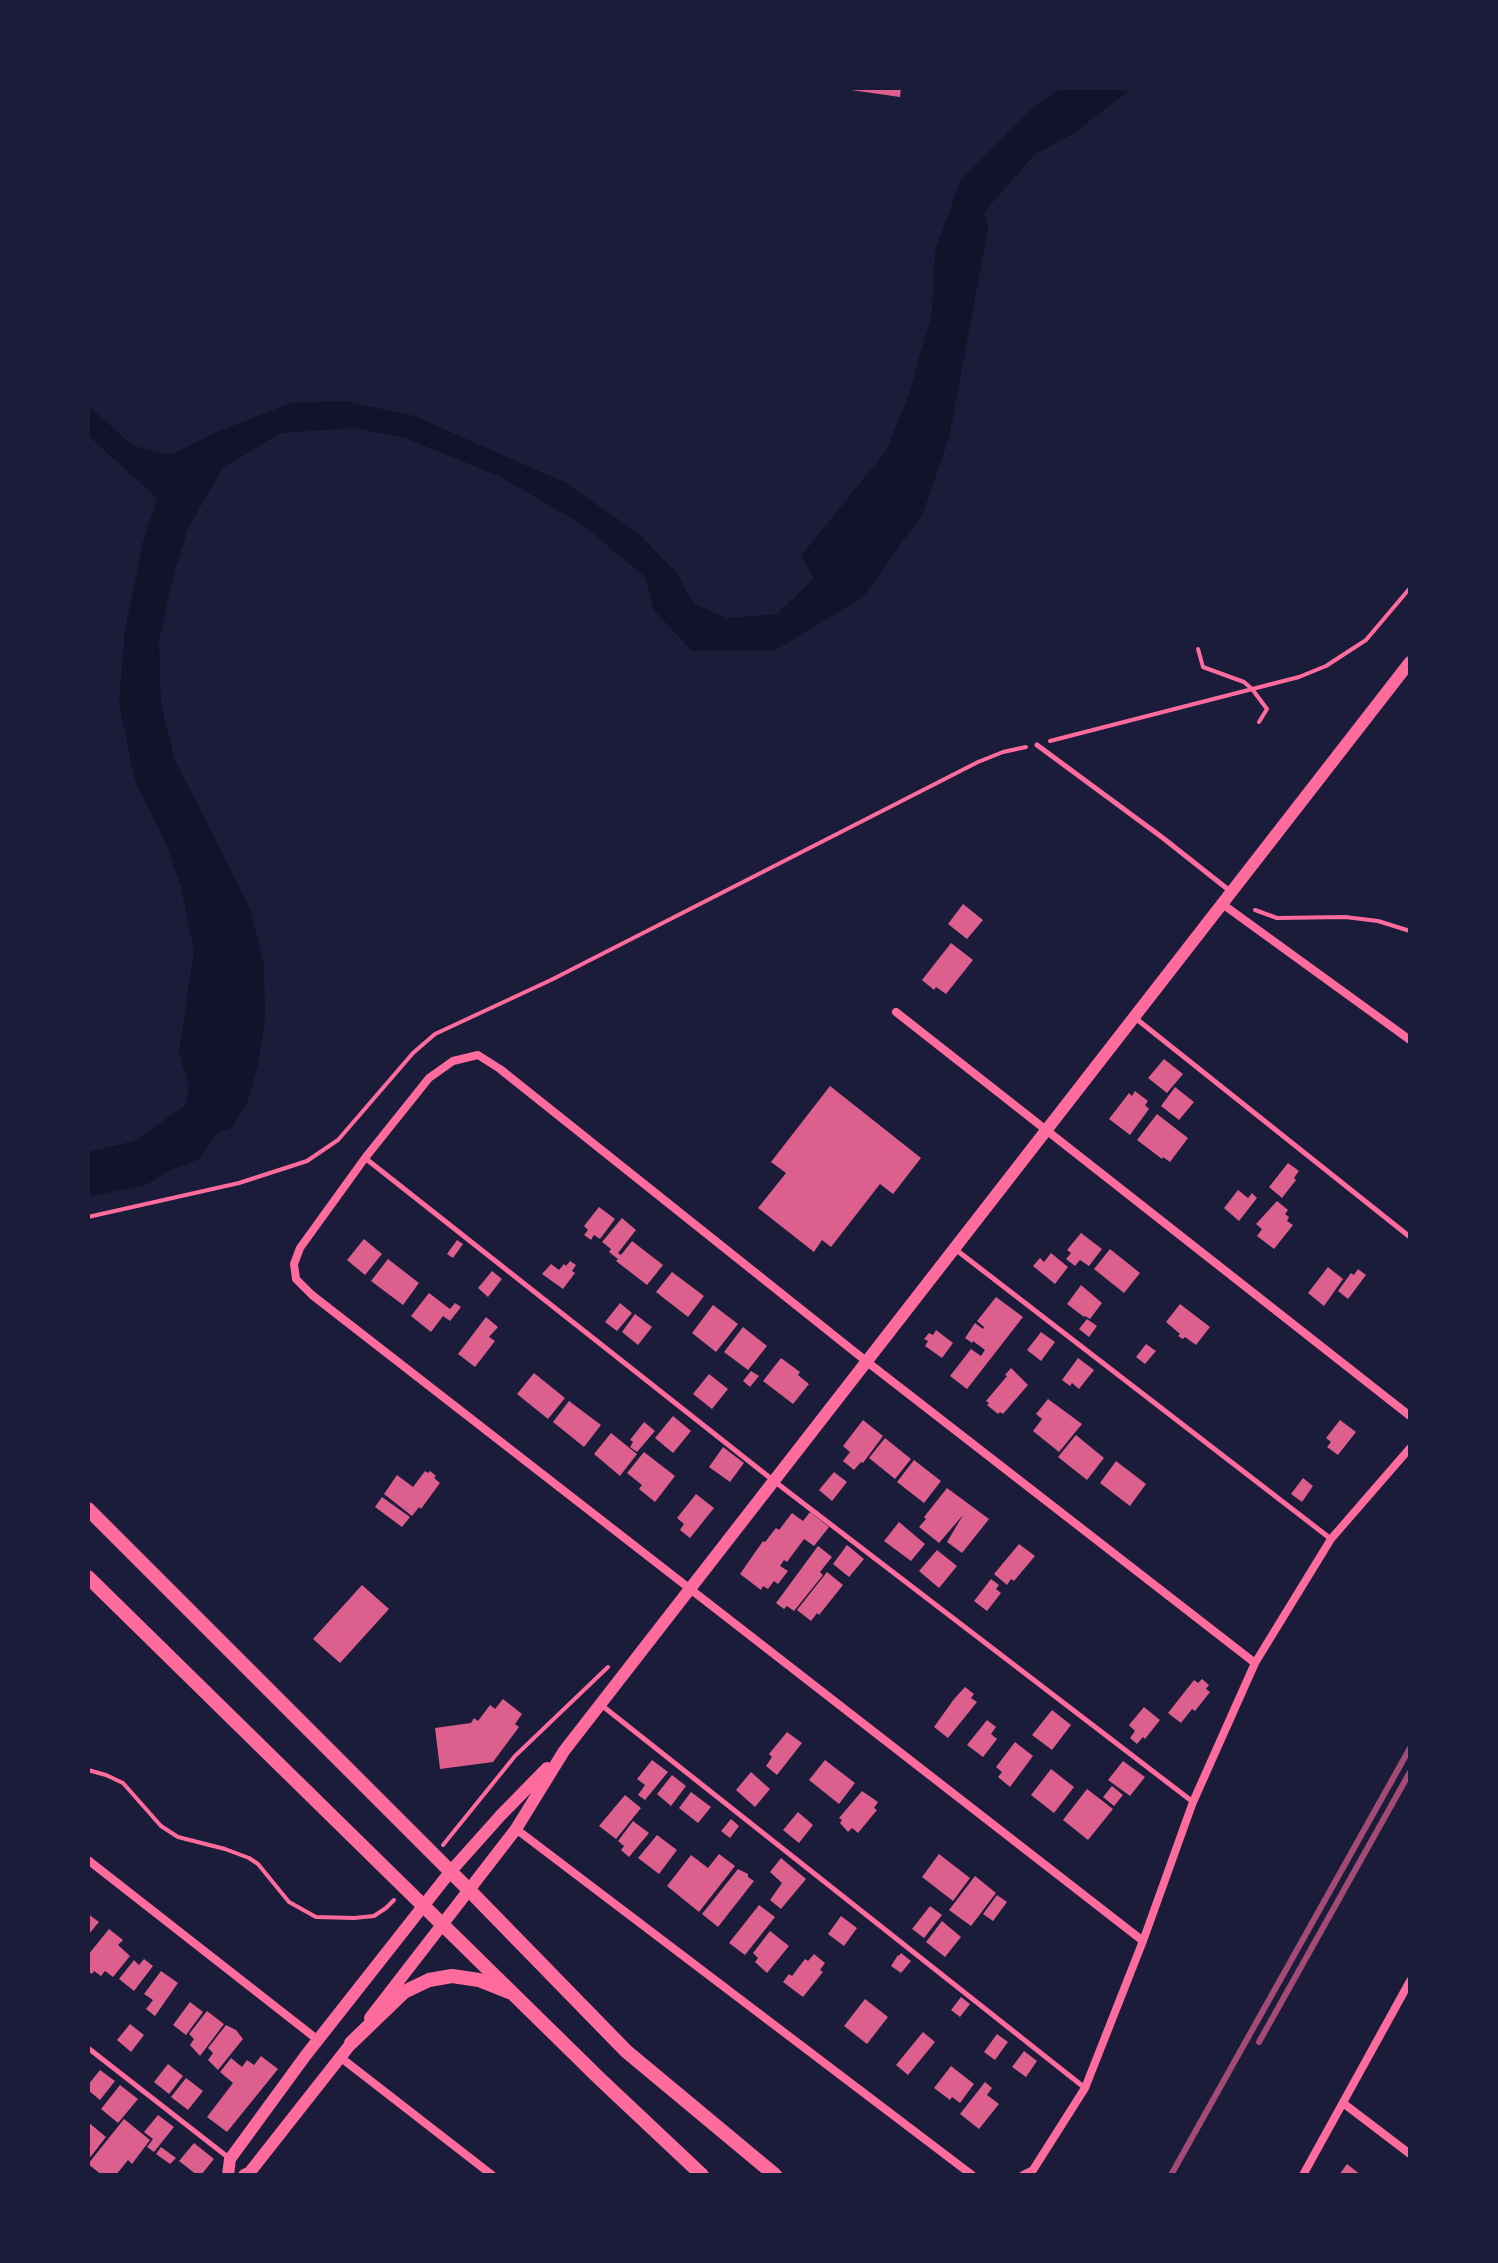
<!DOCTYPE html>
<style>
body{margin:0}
#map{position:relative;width:1498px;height:2263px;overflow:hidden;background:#1b1b3a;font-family:"Archivo Narrow",sans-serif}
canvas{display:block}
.frame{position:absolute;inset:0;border:90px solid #1b1b3a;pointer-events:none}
</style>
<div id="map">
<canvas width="1498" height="2263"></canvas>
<div class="frame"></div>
</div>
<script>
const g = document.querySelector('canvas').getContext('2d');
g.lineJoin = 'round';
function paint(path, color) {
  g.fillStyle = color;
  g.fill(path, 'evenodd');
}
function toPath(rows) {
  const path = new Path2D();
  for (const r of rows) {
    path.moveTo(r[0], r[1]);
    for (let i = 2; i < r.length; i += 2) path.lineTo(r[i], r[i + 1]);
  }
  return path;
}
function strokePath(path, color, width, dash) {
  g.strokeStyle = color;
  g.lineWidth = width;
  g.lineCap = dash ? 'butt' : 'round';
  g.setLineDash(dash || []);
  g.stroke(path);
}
paint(toPath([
 [1061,88,1133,88,1071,135,1035,154,984,212,988,229,949,438,923,513,863,597,774,651,692,651,653,609,646,578,583,525,501,477,405,438,354,428,280,433,223,468,189,526,174,573,159,640,161,705,175,760,250,909,264,964,265,1018,258,1065,248,1101,232,1128,218,1132,199,1159,168,1171,148,1184,88,1197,88,1152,134,1141,186,1105,189,1086,179,1052,194,950,181,887,165,841,135,781,119,703,125,630,143,542,157,498,88,435,88,405,133,446,171,455,217,432,291,403,344,401,414,416,564,482,638,533,675,571,694,604,727,618,777,614,814,578,801,556,886,451,908,397,932,313,935,252,960,181,1031,109]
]), '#12122b');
paint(toPath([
 [851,88,901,88,900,97,851,90],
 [963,904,983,920,967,939,948,924],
 [951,943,973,960,946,994,936,987,934,990,922,980],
 [1164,1059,1183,1074,1167,1093,1148,1078],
 [830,1086,921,1158,893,1194,880,1184,831,1247,822,1240,814,1252,758,1208,786,1173,771,1162],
 [1175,1087,1194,1102,1179,1120,1161,1106],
 [1135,1091,1148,1101,1145,1105,1149,1109,1130,1135,1109,1119,1129,1093,1132,1096],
 [1157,1114,1188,1138,1170,1162,1163,1157,1162,1159,1137,1140],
 [1288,1163,1299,1171,1294,1178,1296,1180,1282,1198,1269,1187],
 [1238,1190,1248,1198,1252,1193,1257,1198,1239,1221,1224,1208],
 [1277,1201,1288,1210,1285,1214,1289,1217,1287,1221,1293,1225,1274,1249,1257,1236,1262,1229,1256,1224],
 [599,1207,615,1219,600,1239,594,1235,591,1240,584,1235,588,1230,584,1226],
 [622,1218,636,1230,618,1253,621,1255,632,1241,663,1265,647,1285,616,1261,618,1259,609,1252,611,1249,602,1242],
 [1081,1233,1102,1249,1089,1266,1080,1260,1075,1266,1066,1259,1071,1253,1067,1250],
 [364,1239,382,1254,365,1275,347,1260],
 [457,1240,463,1244,453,1258,447,1254],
 [1110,1249,1140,1273,1124,1293,1094,1269],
 [1051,1253,1068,1267,1055,1284,1033,1266,1040,1258,1044,1262],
 [388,1259,419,1283,403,1305,371,1281],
 [570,1261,576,1265,572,1271,575,1273,563,1289,542,1274,551,1264,559,1270,564,1264,566,1266],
 [1328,1267,1343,1279,1324,1306,1308,1293],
 [1358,1269,1366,1275,1348,1299,1338,1291,1351,1273,1354,1275],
 [492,1271,502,1279,488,1297,478,1288],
 [672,1272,704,1296,688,1317,656,1292],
 [1081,1285,1102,1303,1090,1319,1085,1316,1084,1317,1067,1304],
 [429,1293,450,1309,455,1303,461,1307,450,1321,443,1316,431,1332,411,1316],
 [996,1297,1023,1317,967,1389,950,1376,971,1349,981,1356,985,1350,973,1341,972,1343,965,1338,975,1323,983,1329,984,1327,977,1321],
 [620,1303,632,1313,617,1331,605,1322],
 [1180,1304,1210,1327,1196,1345,1185,1337,1183,1339,1178,1336,1180,1334,1166,1322],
 [713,1305,738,1324,716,1352,692,1333],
 [635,1314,652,1327,638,1345,622,1332],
 [486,1317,498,1327,489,1337,495,1341,475,1367,458,1354],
 [1087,1319,1097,1326,1089,1337,1079,1329],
 [743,1327,767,1346,748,1370,724,1352],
 [936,1330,953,1343,942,1358,925,1346,928,1341,924,1339,929,1333,933,1335],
 [1041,1332,1055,1342,1041,1361,1027,1350],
 [1146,1344,1156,1351,1145,1364,1136,1357],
 [781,1358,800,1372,798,1375,809,1384,793,1404,763,1381],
 [1078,1358,1094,1370,1079,1389,1072,1383,1070,1386,1062,1380],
 [1011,1368,1028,1385,1003,1414,1000,1412,998,1414,987,1405,989,1403,986,1401,1007,1376,1005,1375],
 [751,1371,759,1376,750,1387,743,1381],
 [534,1373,565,1398,548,1419,517,1394],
 [709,1374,728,1389,712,1409,693,1394],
 [1048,1399,1082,1424,1059,1452,1033,1431,1042,1419,1036,1414],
 [569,1401,601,1425,584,1447,553,1422],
 [673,1416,691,1431,673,1453,655,1438],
 [863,1420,883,1436,863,1463,861,1462,854,1470,843,1461,850,1452,843,1446],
 [1340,1420,1356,1432,1338,1455,1327,1447,1331,1442,1326,1438],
 [644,1422,655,1431,637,1452,630,1447,633,1442,630,1440],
 [611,1433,637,1454,620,1476,594,1454],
 [1076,1435,1104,1458,1087,1480,1058,1457],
 [885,1438,911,1459,895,1479,869,1458],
 [723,1447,744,1463,730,1482,709,1467],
 [644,1452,675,1476,655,1502,639,1489,642,1485,627,1473],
 [914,1460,941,1481,924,1503,897,1482],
 [1116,1461,1146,1484,1130,1506,1100,1483],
 [425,1471,428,1473,430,1471,436,1476,434,1478,440,1483,421,1509,419,1507,412,1516,384,1494,397,1475,413,1487],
 [834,1472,847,1482,832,1501,819,1490],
 [1303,1478,1313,1486,1302,1502,1291,1494],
 [947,1488,989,1519,962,1553,947,1542,963,1515,939,1543,919,1527,926,1519,924,1517],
 [696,1494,714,1508,690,1538,680,1530,684,1524,677,1518],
 [382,1497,410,1517,402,1527,375,1507],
 [810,1512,829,1527,814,1546,804,1539,787,1562,784,1560,780,1566,788,1571,778,1584,774,1581,768,1589,763,1586,761,1590,740,1574,763,1541,765,1542,776,1528,779,1530,792,1513,803,1521],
 [899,1522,925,1544,911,1561,884,1541],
 [1019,1544,1035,1556,1014,1581,1011,1579,1007,1585,994,1574],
 [847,1545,864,1559,849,1577,833,1564],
 [818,1546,832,1557,820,1572,823,1575,794,1611,787,1606,784,1609,776,1603],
 [937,1550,957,1566,939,1588,919,1571],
 [827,1572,843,1585,819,1615,817,1613,811,1621,797,1610],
 [991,1579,999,1585,996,1589,1001,1593,987,1611,974,1601],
 [362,1585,389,1609,340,1663,313,1639],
 [1202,1679,1209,1685,1206,1689,1210,1692,1195,1711,1192,1709,1181,1723,1168,1713,1194,1680,1198,1683],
 [965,1687,974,1694,971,1698,977,1702,948,1738,934,1727,954,1699],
 [503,1699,522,1714,515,1724,519,1727,493,1762,440,1769,435,1728,471,1723,474,1718,478,1721,490,1705,495,1709],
 [1144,1707,1160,1720,1145,1739,1143,1737,1137,1744,1130,1738,1135,1731,1129,1725],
 [1052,1710,1071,1725,1052,1750,1032,1735],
 [987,1720,996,1727,991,1734,997,1739,983,1757,967,1745],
 [787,1732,802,1743,777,1775,766,1766,772,1757,769,1754],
 [1015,1742,1033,1756,1010,1787,998,1777,1002,1772,996,1767],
 [652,1760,668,1772,645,1800,638,1795,645,1785,637,1779],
 [825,1760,855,1783,839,1804,809,1780],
 [1123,1761,1145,1777,1130,1796,1108,1780],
 [1051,1769,1074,1787,1054,1813,1031,1795],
 [751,1772,770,1789,755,1807,736,1790],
 [672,1775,686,1786,671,1806,657,1794],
 [1112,1786,1123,1795,1114,1806,1103,1797],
 [1087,1789,1113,1809,1088,1840,1063,1820],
 [862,1791,878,1802,874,1808,877,1810,858,1833,852,1828,848,1832,840,1823,842,1820,839,1818],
 [691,1792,711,1807,698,1823,679,1808],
 [625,1795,641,1808,616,1839,599,1826],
 [798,1812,813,1825,799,1843,783,1830],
 [731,1819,739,1826,730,1838,721,1831],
 [633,1821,649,1833,629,1857,621,1850,624,1846,618,1841],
 [657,1835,677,1850,659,1874,638,1858],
 [719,1854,735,1866,699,1912,667,1886,691,1855,708,1868],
 [939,1854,970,1878,953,1901,922,1877],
 [781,1858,806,1879,781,1909,770,1900,782,1883,770,1872],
 [738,1869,748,1874,748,1877,754,1881,718,1927,702,1914],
 [975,1876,996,1893,971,1926,949,1910],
 [997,1895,1007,1902,993,1921,983,1914],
 [759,1905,775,1917,745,1955,729,1943],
 [930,1906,942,1915,924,1938,912,1929],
 [88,1914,99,1922,88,1935],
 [841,1916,857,1928,844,1946,828,1934],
 [942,1921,961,1937,945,1957,926,1942],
 [109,1929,123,1940,118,1945,130,1956,113,1977,105,1971,101,1976,94,1971,92,1974,88,1971,88,1955],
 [770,1931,789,1946,767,1973,755,1962,758,1958,753,1953],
 [901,1953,911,1961,901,1973,891,1966,898,1955,899,1956],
 [814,1954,825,1963,820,1970,823,1972,803,1997,783,1982,789,1974,792,1976,805,1959,808,1961],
 [144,1959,153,1966,134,1991,119,1979,134,1960,139,1965],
 [161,1971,178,1983,155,2016,146,2009,153,2000,144,1994],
 [961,1997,970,2004,960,2017,951,2010],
 [865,1999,888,2017,867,2044,844,2026],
 [190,2002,203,2012,186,2035,173,2025],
 [207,2011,224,2024,200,2056,190,2045,194,2039,189,2034],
 [130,2024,144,2035,131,2052,117,2040],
 [226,2025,236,2030,243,2039,218,2070,208,2060,213,2053,208,2048],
 [923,2032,935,2042,908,2075,896,2065],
 [997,2034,1008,2042,995,2060,984,2052],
 [1024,2051,1037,2061,1026,2077,1012,2067],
 [261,2056,278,2069,227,2132,207,2117,233,2083,220,2072,231,2058,242,2067,247,2060,254,2065],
 [168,2064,183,2076,169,2094,154,2082],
 [951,2066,974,2084,960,2103,952,2097,950,2100,934,2088],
 [100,2070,115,2081,100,2100,88,2090,88,2085],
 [186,2078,203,2091,188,2110,171,2097],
 [985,2082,992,2088,987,2095,999,2104,979,2129,960,2114],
 [120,2085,138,2099,118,2123,101,2109],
 [158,2115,174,2127,154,2152,147,2147,153,2139,144,2132],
 [124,2119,150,2140,132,2164,128,2160,116,2175,102,2175,88,2164],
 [88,2122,106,2137,88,2160],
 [194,2143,214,2159,201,2175,197,2175,179,2161],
 [161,2147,176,2158,170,2164,156,2154],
 [1347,2164,1361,2175,1339,2175]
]), '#dd5f8e');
strokePath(toPath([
 [1198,649,1203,667,1244,682,1252,689,1267,709,1259,722],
 [1050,741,1299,677,1326,666,1366,640,1410,588],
 [1255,910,1277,918,1345,917,1378,921,1410,931],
 [88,1217,239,1183,307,1161,338,1140,413,1053,435,1034,551,980,978,762,1003,752,1026,747],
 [88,1770,106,1775,123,1783,161,1826,178,1837,225,1849,249,1858,258,1864,289,1902,316,1917,354,1918,374,1916,386,1908,394,1900],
 [443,1845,515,1756,608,1667]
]), '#ff6b9d', 4);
strokePath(toPath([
 [1037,745,1163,838,1230,891],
 [1134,1017,1410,1237],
 [365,1158,774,1481,1193,1802],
 [955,1249,1331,1539],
 [600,1704,1085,2088],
 [88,2048,229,2158]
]), '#ff6b9d', 5);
strokePath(toPath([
 [1221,903,1410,1040],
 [896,1012,1410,1416],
 [516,1829,972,2175],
 [88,1860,318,2040],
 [1143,1941,312,1295,296,1279,294,1264,300,1248,365,1158,429,1078,453,1061,478,1055,500,1069,866,1361,1255,1663],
 [340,2057,492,2175],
 [1343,2103,1410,2154],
 [1023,2175,1033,2170,1085,2088,1143,1941,1193,1802,1255,1663,1331,1539,1410,1448],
 [1303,2175,1410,1981]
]), '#ff6b9d', 8);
strokePath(toPath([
 [370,2018,516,1829,564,1751,1410,662],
 [228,2175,230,2159,306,2055,450,1872,501,1815,547,1768],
 [244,2175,250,2172,357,2036]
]), '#ff6b9d', 12);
strokePath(toPath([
 [88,1509,470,1891,626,2051,775,2175],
 [88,1577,601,2080,702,2175],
 [351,2043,404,1992,429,1980,452,1976,479,1980,509,1992]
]), '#ff6b9d', 14);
strokePath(toPath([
 [1259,2042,1410,1772],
 [1171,2175,1410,1748]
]), '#a44b75', 6);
</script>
